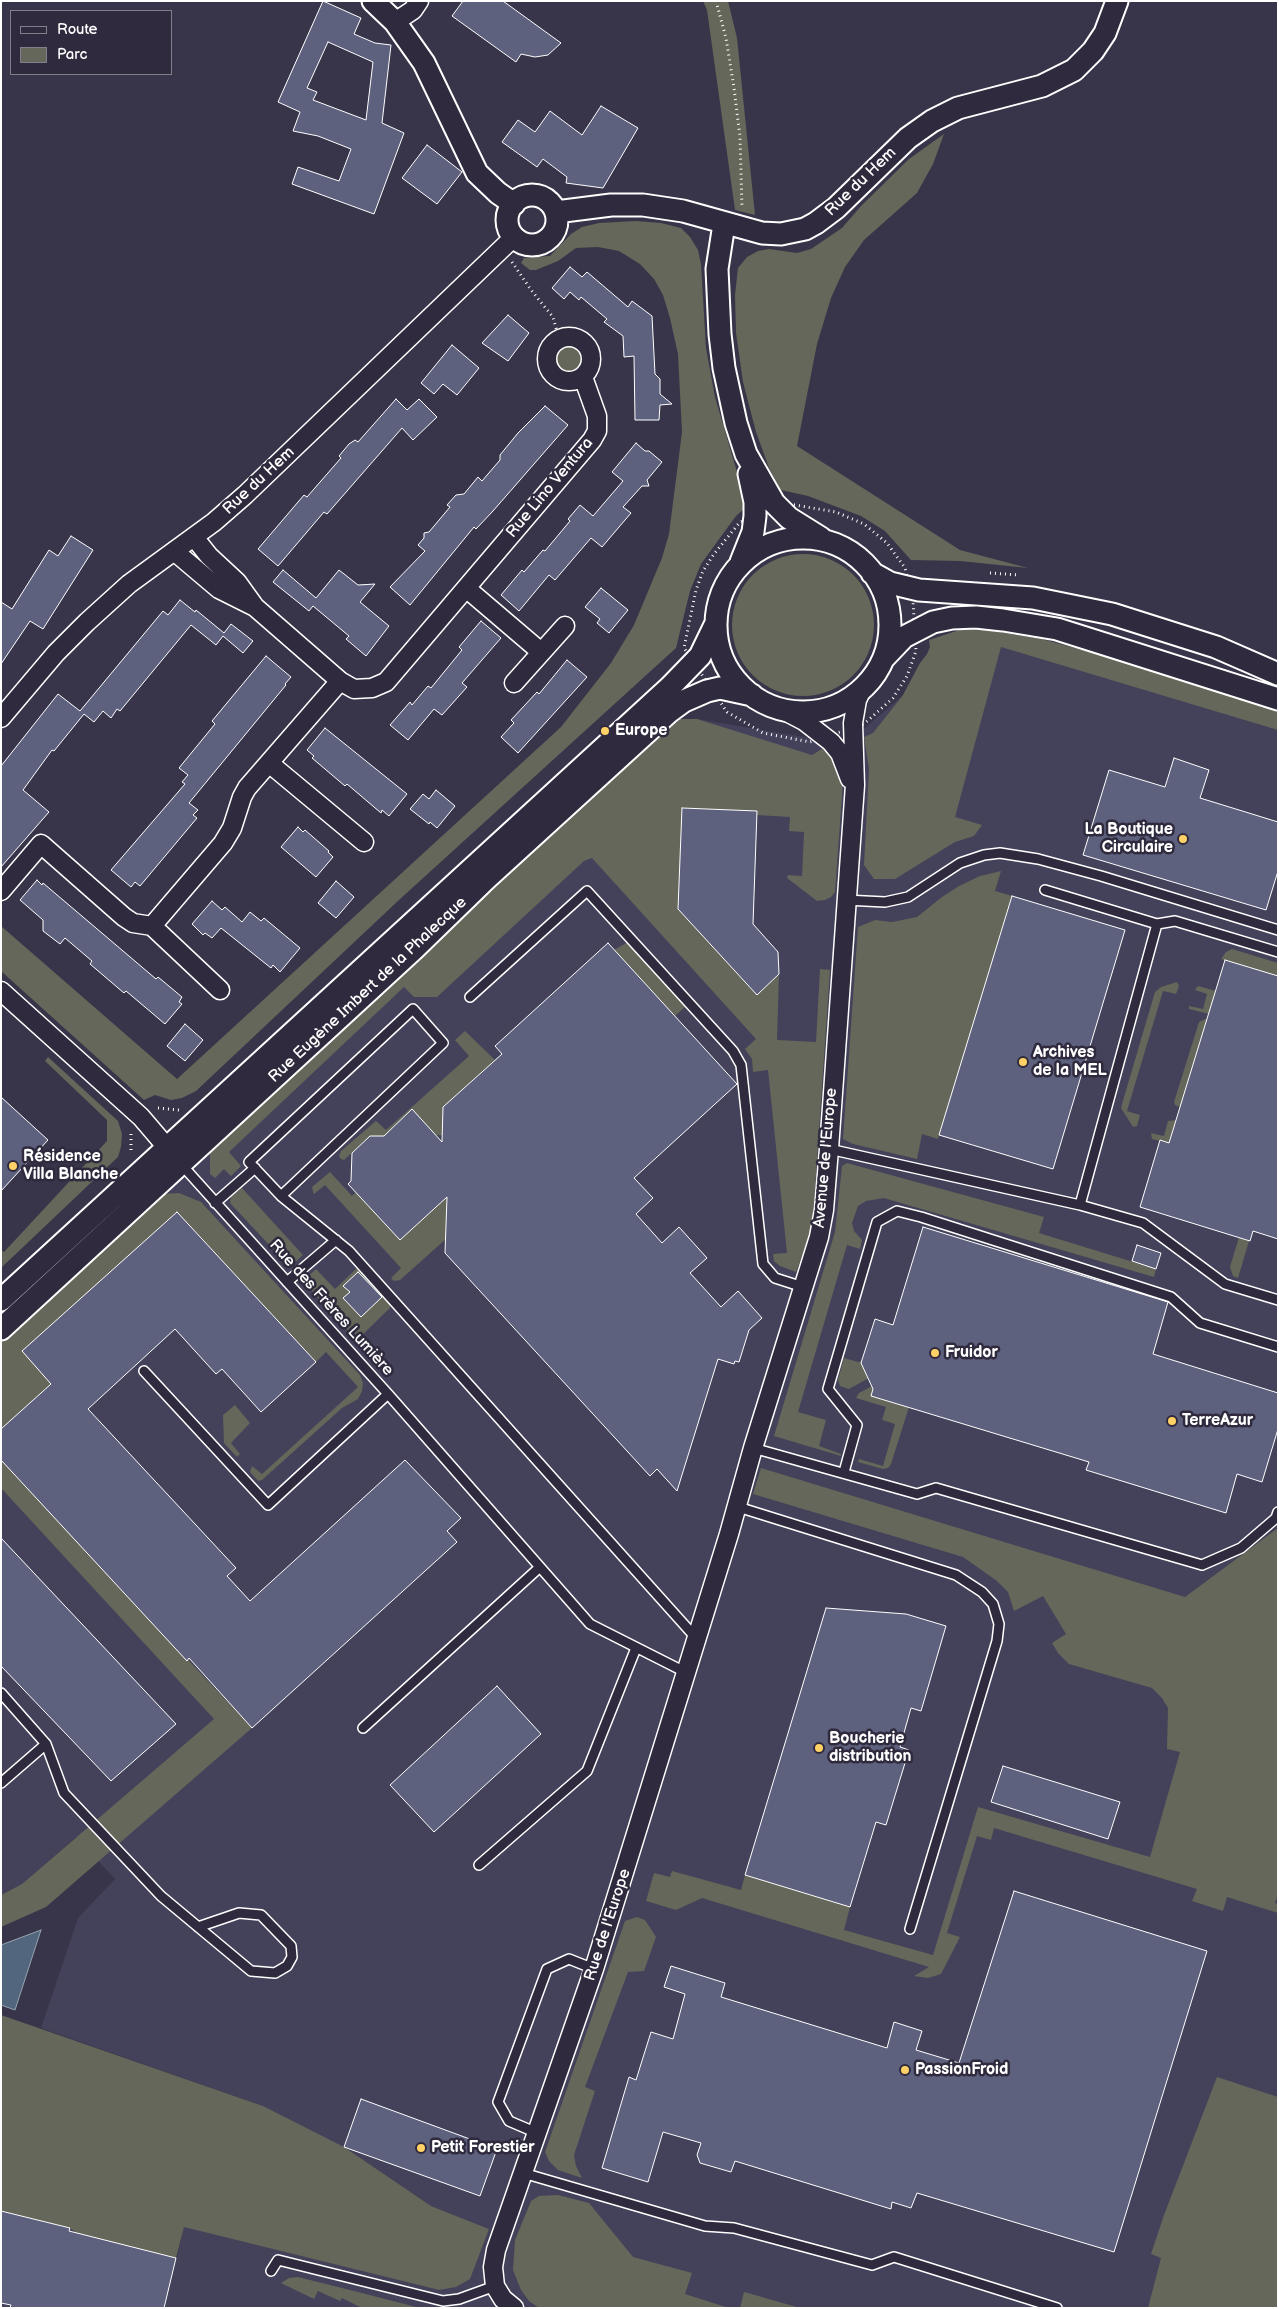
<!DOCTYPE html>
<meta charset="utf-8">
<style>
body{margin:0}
#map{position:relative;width:1279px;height:2309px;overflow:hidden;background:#38354a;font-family:"Balsamiq Sans",sans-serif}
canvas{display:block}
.frame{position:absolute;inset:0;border:2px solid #fff;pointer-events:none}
.legend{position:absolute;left:10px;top:10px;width:162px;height:65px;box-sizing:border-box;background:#2f2a3d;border:1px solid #827f8b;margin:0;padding:6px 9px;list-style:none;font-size:15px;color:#fff}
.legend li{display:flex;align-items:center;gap:10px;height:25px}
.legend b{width:25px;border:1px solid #827f8b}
</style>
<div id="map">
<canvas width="1279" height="2309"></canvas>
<div class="frame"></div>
<ul class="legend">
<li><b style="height:6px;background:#2f2a3d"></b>Route</li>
<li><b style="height:14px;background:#646759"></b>Parc</li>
</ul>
</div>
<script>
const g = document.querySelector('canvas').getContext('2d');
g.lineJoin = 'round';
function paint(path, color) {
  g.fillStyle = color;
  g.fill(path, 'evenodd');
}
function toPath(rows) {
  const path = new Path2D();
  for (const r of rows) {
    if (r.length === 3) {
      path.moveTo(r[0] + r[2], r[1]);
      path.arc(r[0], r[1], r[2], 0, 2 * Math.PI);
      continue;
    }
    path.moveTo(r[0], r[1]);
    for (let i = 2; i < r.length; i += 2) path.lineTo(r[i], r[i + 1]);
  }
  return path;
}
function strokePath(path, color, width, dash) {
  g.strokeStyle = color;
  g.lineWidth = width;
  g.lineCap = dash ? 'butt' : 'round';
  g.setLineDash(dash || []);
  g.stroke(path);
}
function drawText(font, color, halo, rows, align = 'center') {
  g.font = font + ' "Balsamiq Sans",sans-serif';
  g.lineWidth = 5;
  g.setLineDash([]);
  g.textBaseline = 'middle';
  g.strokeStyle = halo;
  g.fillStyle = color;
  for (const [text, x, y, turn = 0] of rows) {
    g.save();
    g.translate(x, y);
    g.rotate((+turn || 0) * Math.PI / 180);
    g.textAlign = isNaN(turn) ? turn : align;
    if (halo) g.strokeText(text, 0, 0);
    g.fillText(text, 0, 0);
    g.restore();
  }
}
paint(toPath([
 [986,635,1278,721,1278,2308,1,2308,1,2211,70,2228,75,2232,177,2257,184,2226,439,2290,489,2229,431,2206,263,2106,41,2028,78,1918,115,1879,76,1837,22,1884,1,1895,1,1341,680,719,697,719,846,744,957,649]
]), '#43425a');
paint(toPath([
 [703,1,728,1,737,38,755,215,735,210,707,10],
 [944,134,933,164,917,193,864,240,845,267,831,298,817,344,797,446,960,550,1028,568,960,561,911,560,885,531,861,516,808,496,781,490,769,468,756,432,743,382,736,333,735,295,738,268,747,257,758,251,769,249,797,253,811,249,842,228,861,206,909,159],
 [636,221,661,223,681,228,690,237,698,250,701,264,706,348,715,397,747,506,736,516,701,564,690,591,676,648,399,900,196,1091,182,1098,171,1100,155,1095,144,1100,1,971,1,926,177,1079,561,727,611,663,634,625,662,558,669,534,682,432,678,354,670,318,663,295,654,279,640,264,619,251,598,247,576,248,558,261,536,270,530,270,521,263,524,258,550,256,571,234,582,227,599,223],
 [570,359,15],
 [803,625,71],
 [968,627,1042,639,1097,654,1278,711,1278,730,1001,647,955,817,982,825,974,836,955,842,895,879,874,879,864,865,869,769,864,737,873,733,903,695,920,663,927,654,930,647,929,640],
 [680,719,697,719,812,755,827,746,839,768,843,783,835,892,831,897,825,900,817,901,787,878,788,875,802,876,804,832,789,831,790,817,757,815,757,811,683,808,678,909,757,995,779,974,777,1040,816,1042,820,969,830,970,814,1203,811,1231,796,1272,780,1266,774,1261,773,1254,787,1253,768,1070,753,1072,752,1059,745,1049,756,1039,592,858,584,861,437,997,414,997,404,987,229,1152,241,1166,231,1176,224,1169,215,1178,210,1174,210,1147,475,903],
 [1001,871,995,891,1012,896,938,1139,922,1134,917,1159,853,1144,843,1139,858,927,875,920,892,922,917,917,942,897,959,886,980,876],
 [628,942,686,1006,675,1016,614,950],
 [1232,949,1278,963,1278,976,1221,959,1226,952],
 [1177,982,1179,986,1176,994,1163,991,1127,1111,1140,1115,1137,1126,1133,1127,1121,1108,1122,1104,1155,992,1161,987],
 [1198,986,1216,991,1209,1014,1189,1009,1189,1006,1203,1009,1207,994,1195,990],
 [1205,1019,1207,1019,1180,1107,1175,1105,1174,1102,1199,1022],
 [465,1031,495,1060,443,1107,450,1136,436,1135,412,1110,384,1136,370,1136,344,1160,341,1159,339,1156,341,1151,376,1121,386,1130,469,1056,455,1040],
 [48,1057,118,1121,122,1134,121,1147,118,1157,1,1268,1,1250,4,1252,107,1141,107,1120,45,1061],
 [1176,1120,1169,1143,1152,1139,1151,1133,1164,1136,1168,1121],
 [847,1163,1044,1217,1039,1233,1156,1269,1154,1277,884,1198,866,1201,858,1206,852,1223,854,1231,862,1240,860,1249,847,1245,798,1412,826,1420,819,1446,841,1454,841,1456,774,1436,835,1232,842,1166],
 [330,1172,352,1196,356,1192,400,1240,447,1197,446,1239,400,1280,394,1281,391,1278,401,1268,325,1185,314,1194,313,1192,312,1187],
 [242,1188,303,1255,293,1264,288,1265,230,1203,231,1197],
 [179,1193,201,1202,360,1375,363,1383,362,1391,358,1399,342,1408,262,1480,258,1481,250,1472,252,1466,262,1474,358,1387,326,1352,316,1362,177,1212,123,1262,51,1384,1,1429,1,1341,161,1194],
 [1239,1237,1249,1241,1238,1278,1233,1276,1230,1267],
 [316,1269,335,1289,356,1269,360,1269,390,1302,390,1308,361,1336,351,1334,306,1285,304,1280],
 [844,1358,858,1362,862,1361,876,1374,849,1389,840,1386,838,1380],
 [872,1386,909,1407,891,1464,888,1468,883,1469,858,1462,859,1459,883,1466,895,1424,882,1420,886,1407,856,1398,859,1393],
 [235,1405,250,1423,231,1443,240,1454,237,1457,224,1443,223,1415],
 [1,1460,252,1728,46,1907,1,1927,1,1895,22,1884,214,1719,1,1488],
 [761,1468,1185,1597,1278,1528,1278,1895,1275,1903,1278,1904,1278,1913,1227,1897,1223,1911,1192,1901,1197,1889,994,1828,991,1840,977,1836,947,1933,960,1937,941,1974,928,1978,914,1976,929,1967,702,1898,676,1910,646,1901,654,1873,670,1877,672,1871,741,1890,745,1875,850,1907,844,1930,933,1955,978,1807,1150,1857,1180,1752,1167,1749,1168,1708,1162,1698,1152,1688,1069,1664,1058,1653,1052,1643,1066,1634,1043,1596,1014,1611,1008,1592,997,1581,963,1557,753,1494],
 [637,1917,645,1920,656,1937,644,1971,628,1972,585,2087,595,2091,574,2155,576,2166,582,2178,558,2170,549,2161,545,2152,625,1921],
 [1,2015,263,2106,344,2147,431,2206,489,2229,470,2279,456,2287,439,2290,184,2227,176,2258,92,2237,58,2308,75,2232,70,2228,1,2211],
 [1217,2077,1278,2097,1278,2308,1148,2308,1161,2258,1151,2254,1164,2215],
 [558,2195,589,2203,633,2257,692,2273,685,2294,729,2308,539,2308,529,2301,521,2290,513,2270,515,2240,531,2201,539,2196],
 [298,2277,354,2291,420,2308,362,2308,342,2298,340,2301,318,2291,314,2299,281,2283,289,2278],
 [744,2292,748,2293,800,2308,740,2308]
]), '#646759');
const water = toPath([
 [41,1930,15,2010,1,2005,1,1945,41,1930]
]);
paint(water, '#52677d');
strokePath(water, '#97a4b1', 1);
const building = toPath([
 [323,1,361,18,354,34,375,43,391,45,382,123,404,133,374,214,292,184,298,167,339,181,351,149,318,136,293,131,300,112,278,102,323,1],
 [328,42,373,62,366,120,313,100,317,92,307,88,328,42],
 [463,1,503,1,561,43,548,55,535,57,521,54,516,62,452,16,463,1],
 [601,106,638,128,603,188,566,183,567,177,543,159,537,167,502,142,518,120,535,132,550,111,582,135,601,106],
 [427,145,462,172,437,204,402,178,427,145],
 [570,267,582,277,587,272,628,307,632,301,652,316,655,374,660,379,660,394,672,404,660,405,659,420,635,420,634,356,624,357,623,336,604,322,607,319,581,297,579,300,570,292,564,299,552,288,570,267],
 [508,315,529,333,508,361,482,343,508,315],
 [452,345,479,368,457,395,443,384,434,394,421,383,452,345],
 [396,399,407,410,419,399,437,417,413,440,402,428,327,514,324,512,278,566,258,549,304,495,307,497,341,458,339,456,349,444,355,440,358,442,396,399],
 [545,406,568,425,493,511,476,529,474,527,410,605,390,587,425,551,418,545,424,538,424,533,429,532,450,507,447,505,456,495,464,494,478,477,482,481,500,460,500,455,518,433,545,406],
 [636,443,645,451,649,451,662,462,647,480,649,486,642,486,623,507,631,513,602,547,591,538,555,580,549,575,519,611,501,595,522,570,524,572,543,550,545,551,570,521,568,519,580,505,593,516,623,481,612,472,636,443],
 [71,536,93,550,43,629,30,621,1,664,1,602,12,609,49,550,58,556,71,536],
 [283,570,316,598,339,570,358,585,375,584,360,602,389,626,366,656,346,639,349,636,313,606,309,611,273,582,283,570],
 [601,588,628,610,609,633,597,623,600,619,585,607,601,588],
 [180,600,195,612,196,610,224,633,231,624,253,641,243,653,223,636,216,645,191,625,120,711,117,709,111,718,103,711,94,722,84,714,54,751,52,750,23,790,49,812,1,867,1,766,58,694,80,711,163,611,168,615,180,600],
 [481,621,501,638,462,683,467,687,442,715,434,709,408,740,390,725,410,702,412,705,428,686,431,688,462,650,459,647,481,621],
 [266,656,291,677,285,684,286,685,189,803,198,810,193,815,197,818,140,886,135,882,131,887,111,870,185,784,182,782,188,775,179,768,215,724,212,721,266,656],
 [567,660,587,677,518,753,501,737,514,723,511,720,537,692,539,694,567,660],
 [325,728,407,794,389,816,382,810,381,813,347,784,345,786,312,758,314,756,307,750,325,728],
 [1174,758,1209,770,1200,798,1278,822,1278,871,1266,910,1083,855,1109,770,1165,787,1174,758],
 [436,790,455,806,437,828,430,822,429,824,410,809,423,794,429,799,436,790],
 [682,808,757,811,753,924,778,952,779,974,757,995,678,909,682,808],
 [298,827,303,832,305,830,329,851,328,852,333,857,316,877,281,847,298,827],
 [37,880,42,885,43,883,156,979,158,977,182,997,179,1002,182,1004,165,1024,126,991,124,993,90,964,92,961,65,938,60,944,43,931,43,920,20,900,37,880],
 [336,881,354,897,336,918,318,903,336,881],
 [1012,896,1125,930,1053,1169,939,1135,1012,896],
 [212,901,222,910,225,907,242,922,250,912,261,921,264,918,300,948,280,972,273,965,271,968,221,928,212,938,205,933,203,935,192,924,212,901],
 [608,943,737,1084,634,1178,653,1198,636,1214,662,1243,679,1227,707,1258,690,1273,721,1307,738,1291,762,1318,749,1330,739,1362,735,1361,734,1364,718,1359,677,1491,657,1469,650,1476,445,1253,447,1197,400,1240,348,1184,351,1181,352,1153,370,1136,384,1136,412,1109,442,1142,443,1107,502,1054,495,1046,608,943],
 [1225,960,1278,976,1278,1239,1253,1231,1250,1241,1140,1207,1160,1140,1169,1143,1225,960],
 [185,1024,203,1040,185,1061,167,1046,185,1024],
 [1,1097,48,1140,1,1191,1,1097],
 [177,1212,316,1362,261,1412,222,1369,216,1374,175,1329,88,1409,236,1568,227,1576,250,1601,405,1460,461,1518,447,1531,457,1542,252,1728,189,1658,187,1661,1,1460,1,1429,51,1384,22,1351,177,1212],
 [923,1227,1168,1302,1153,1354,1278,1393,1278,1429,1262,1482,1237,1474,1226,1513,1086,1470,1089,1462,871,1396,873,1389,861,1363,875,1319,893,1325,923,1227],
 [1137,1245,1161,1253,1156,1269,1132,1261,1137,1245],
 [358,1272,382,1297,361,1317,343,1298,350,1292,343,1286,358,1272],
 [1,1538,176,1724,111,1781,1,1666,1,1538],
 [826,1608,906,1614,946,1626,921,1711,911,1708,900,1747,909,1750,886,1825,876,1822,850,1907,745,1875,826,1608],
 [497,1686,541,1734,434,1832,390,1785,497,1686],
 [1003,1766,1120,1802,1108,1839,991,1802,1003,1766],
 [1014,1891,1207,1951,1114,2252,917,2193,911,2208,892,2202,891,2209,735,2161,731,2172,700,2163,697,2155,701,2143,663,2132,648,2182,602,2168,629,2077,636,2080,651,2032,673,2039,685,1994,664,1987,671,1966,725,1983,721,1997,887,2048,894,2022,922,2031,916,2050,959,2063,1014,1891],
 [361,2099,497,2149,480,2196,344,2147,361,2099],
 [1,2211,70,2228,69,2231,176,2258,164,2308,10,2308,11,2305,1,2303,1,2211]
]);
paint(building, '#5e617e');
strokePath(building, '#fff', 1);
const service = toPath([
 [1045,890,1157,924,1080,1205],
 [845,900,885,902,908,897,960,863,984,855,1000,853,1038,859,1101,876,1278,930],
 [1157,924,1175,921,1278,952],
 [470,997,587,891,733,1051,741,1065,763,1264,775,1278,803,1287],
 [829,1149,1080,1205,1143,1223,1225,1284,1278,1300],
 [281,1196,249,1162,413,1009,443,1043,281,1196,349,1251,697,1639],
 [215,1203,255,1168],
 [287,1282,336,1240],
 [144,1371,268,1505,388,1394,181,1164],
 [388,1394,590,1624,687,1673],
 [753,1448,917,1494,936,1488,1202,1565,1241,1548,1276,1518,1278,1512],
 [844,1472,857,1425,828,1389,877,1222,897,1211,921,1217,1171,1297,1200,1323,1278,1347],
 [738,1507,956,1575,982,1592,993,1604,999,1624,997,1641,910,1929],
 [1,1693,46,1744,64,1793,161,1896,251,1971,275,1973,287,1966,292,1957,291,1946,261,1915,239,1913,198,1927],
 [363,1728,540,1567],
 [1,1783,46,1744],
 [479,1865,587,1771,636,1648],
 [537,2133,509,2121,498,2102,547,1969,569,1959,594,1969],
 [523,2173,705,2226,734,2228,872,2265,894,2257,1057,2308],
 [271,2271,278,2260,443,2301,459,2299,495,2286]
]);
const minor = toPath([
 [395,22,413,10,419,1],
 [569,359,22],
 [194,537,209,556,237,582,255,607,340,681,354,689,372,688,386,682,592,440,597,431,597,416,583,377],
 [174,551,219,589,255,607],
 [466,588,541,652],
 [514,683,565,626],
 [777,707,804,721,831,742,840,753,850,779],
 [1,718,56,653,87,622,129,584,214,522,245,495,514,237],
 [269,763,364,842],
 [1,891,41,844,124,917,133,923,152,926,220,990],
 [152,926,223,843,232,828,242,797,247,788,340,681],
 [1,991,141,1117,176,1158],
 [514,2308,503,2299,495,2286,493,2267,496,2250,594,1969,729,1534,753,1448,819,1237,824,1210,829,1149,855,785,853,723,857,700,863,687]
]);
const tertiary = toPath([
 [373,1,395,22,424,63,477,173,498,193,514,204],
 [532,220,25],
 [556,212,611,205,643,205,683,211,762,233,781,234,805,229,816,223,836,208,908,138,932,121,958,108,1042,86,1074,70,1093,51,1105,33,1117,1],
 [724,224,717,269,720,334,724,368,736,423,746,454,774,503,789,518,821,538],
 [803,625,87],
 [741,562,753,532,755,516,755,502,749,474],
 [872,573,890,583,919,590,1033,598,1112,614,1216,647,1278,674],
 [884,658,904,637,933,622,952,618,976,617,1003,620,1057,629,1278,699],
 [1,1300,670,687,700,656,716,623],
 [1,1329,415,948,486,879,669,712,684,701,707,691,720,688,752,695]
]);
strokePath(service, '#fff', 12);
strokePath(minor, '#fff', 21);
strokePath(tertiary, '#fff', 25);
strokePath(toPath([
 [716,1,726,38,734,88,740,137,742,208],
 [512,262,531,290,553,317,559,339],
 [789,504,836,512,864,524,887,543,905,568,913,601,916,651,907,676,893,698,864,724,810,742,763,733,727,712,684,648,696,590,703,571,714,554,740,522,789,504],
 [990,573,1019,575],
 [158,1108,179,1110],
 [131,1134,131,1152]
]), '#fff', 3, [1, 4]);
strokePath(service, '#2f2a3d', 9);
strokePath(minor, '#2f2a3d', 18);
strokePath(tertiary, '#2f2a3d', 21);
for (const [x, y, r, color] of [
 [605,731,5,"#ffd166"],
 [1183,839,5,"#ffd166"],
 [1023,1062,5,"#ffd166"],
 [13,1166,5,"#ffd166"],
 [935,1353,5,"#ffd166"],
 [1172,1421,5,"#ffd166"],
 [819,1748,5,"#ffd166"],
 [905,2070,5,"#ffd166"],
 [421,2148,5,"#ffd166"]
]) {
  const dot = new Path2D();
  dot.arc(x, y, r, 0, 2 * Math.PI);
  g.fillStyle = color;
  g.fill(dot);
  strokePath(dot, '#2f2a3d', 2);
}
drawText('16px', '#fff', '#2f2a3d', [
 ["Rue du Hem",861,182,-44],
 ["Rue du Hem",259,481,-43],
 ["Rue Lino Ventura",550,488,-50],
 ["Rue Eugène Imbert de la Phalecque",368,990,-43],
 ["Avenue de l'Europe",826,1158,-85],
 ["Rue des Frères Lumière",331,1308,48],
 ["Rue de l'Europe",608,1925,-72]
]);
drawText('bold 16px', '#fff', '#2f2a3d', [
 ["Europe",615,731],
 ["La Boutique",1173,830,"right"],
 ["Circulaire",1173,848,"right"],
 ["Archives",1033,1053],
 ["de la MEL",1033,1071],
 ["Résidence",23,1157],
 ["Villa Blanche",23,1175],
 ["Fruidor",945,1353],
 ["TerreAzur",1182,1421],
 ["Boucherie",829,1739],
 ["distribution",829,1757],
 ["PassionFroid",915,2070],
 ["Petit Forestier",431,2148]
], 'left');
</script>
